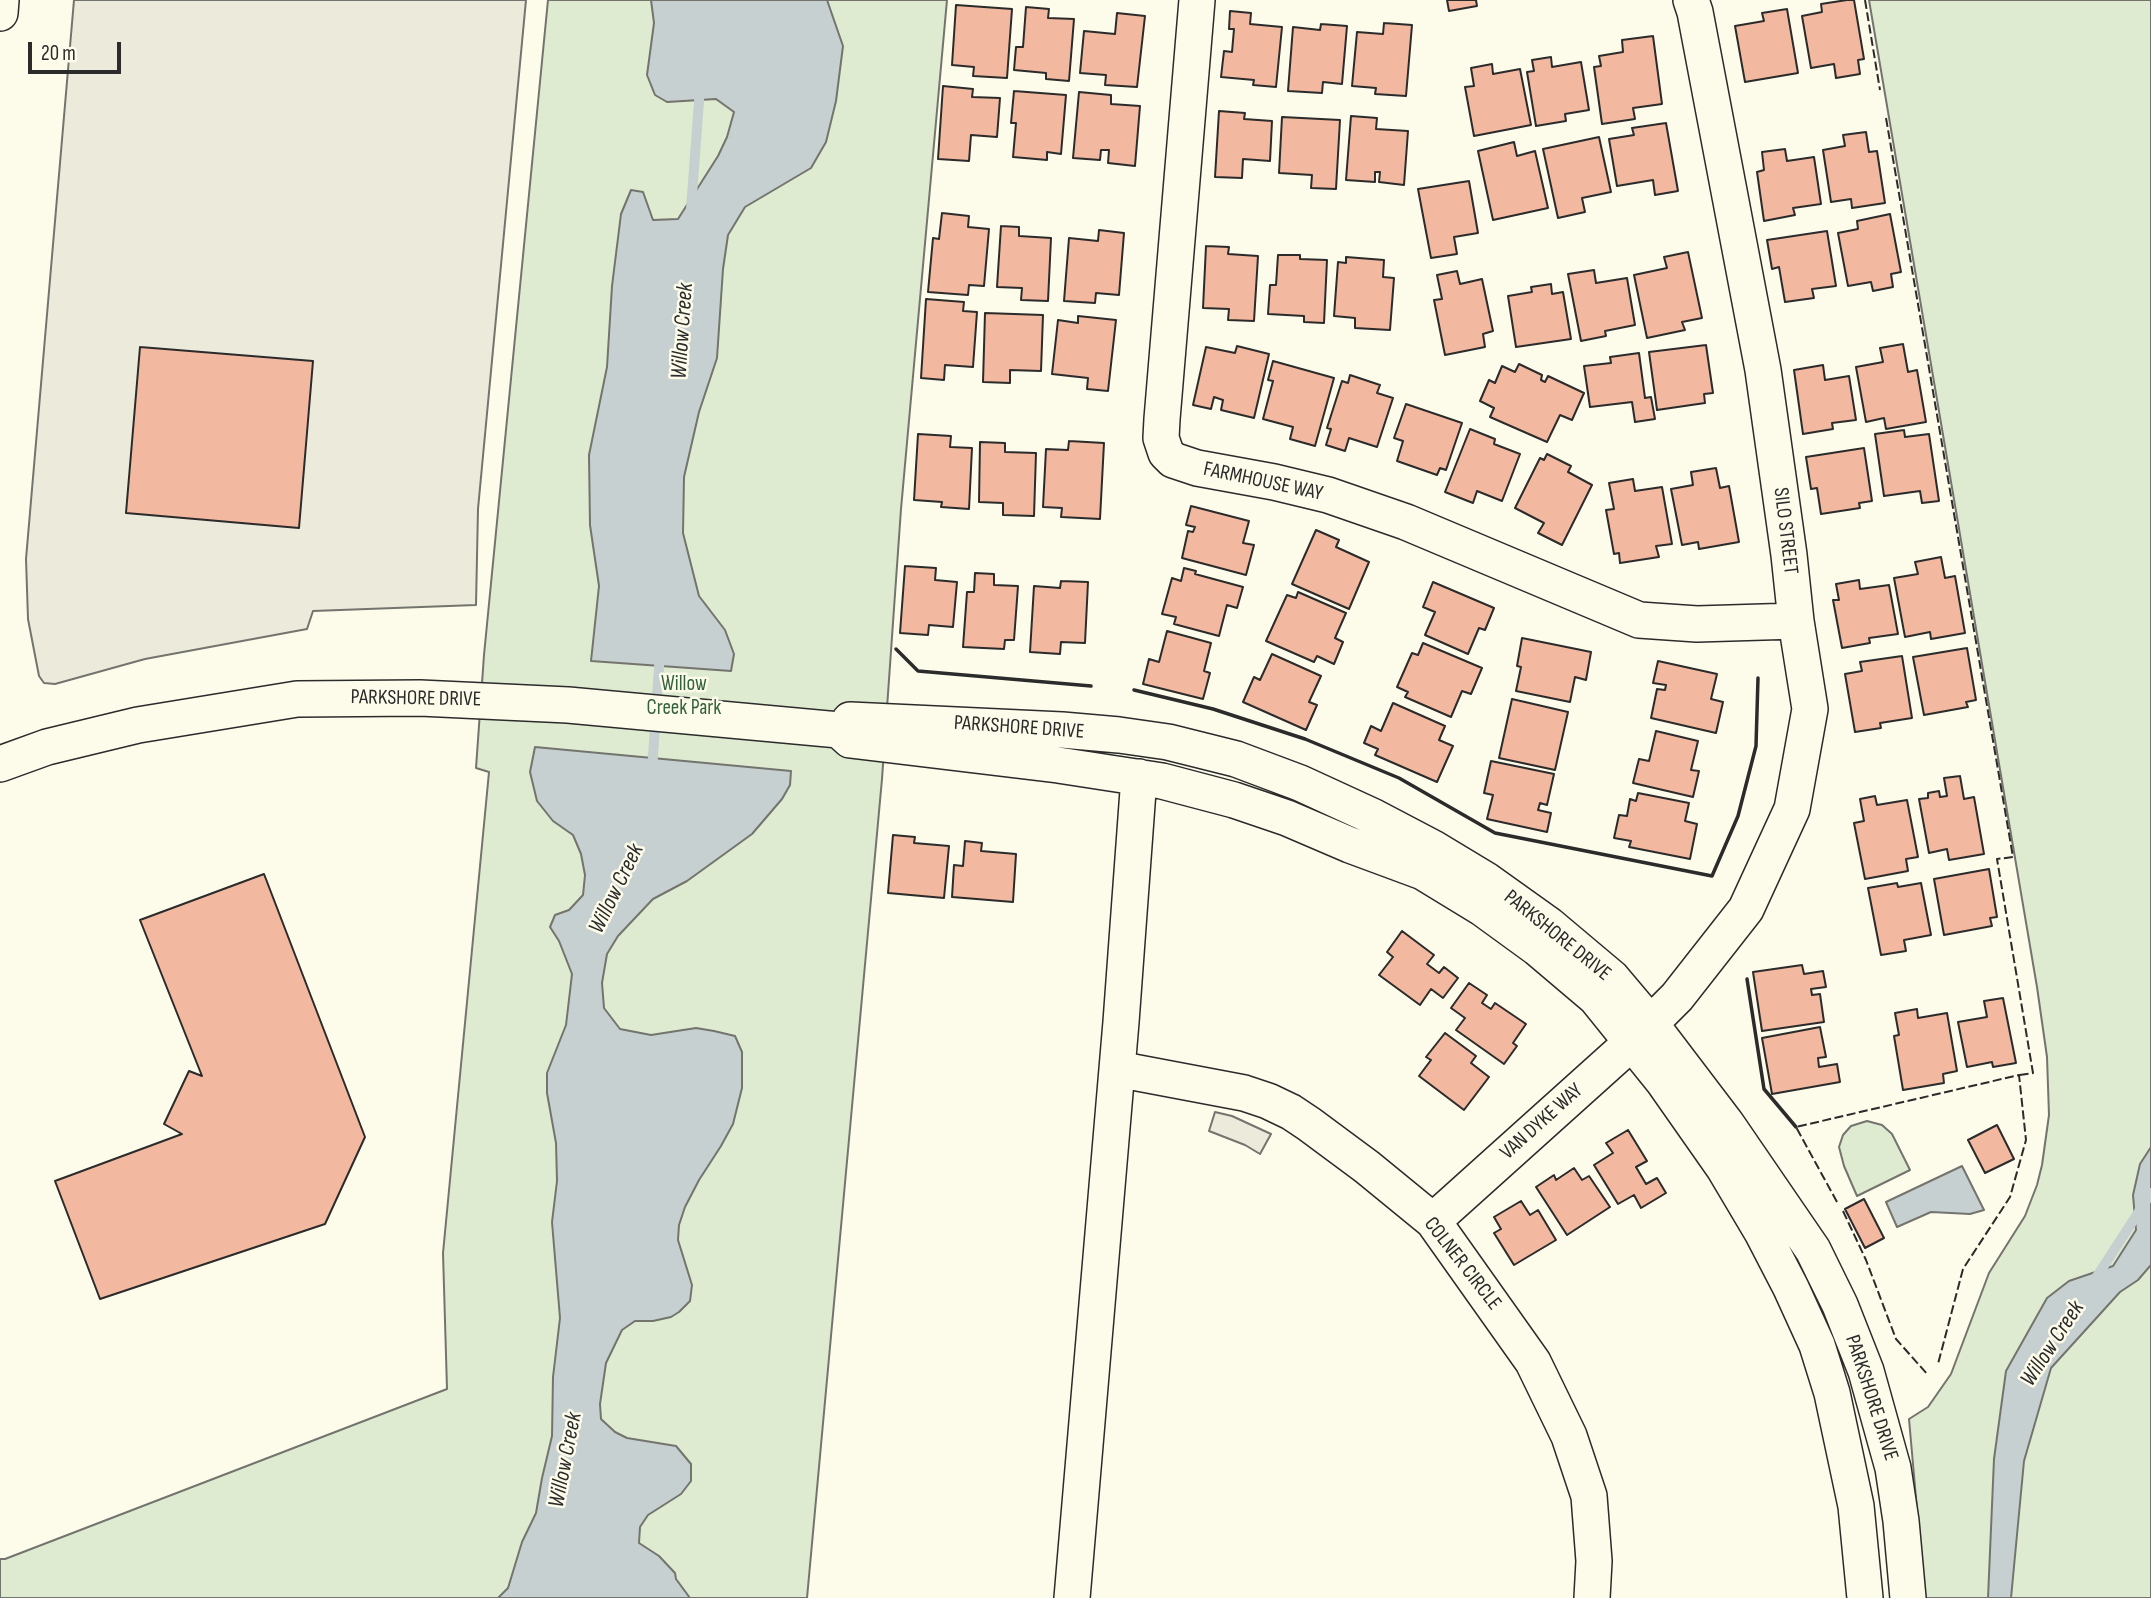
<!DOCTYPE html>
<style>
body{margin:0}
#map{position:relative;width:2151px;height:1598px;overflow:hidden;background:#fdfbea;font-family:"Sofia Sans Condensed",sans-serif}
canvas{display:block}
.scale{position:absolute;left:28px;top:42px;width:93px;height:32px;box-sizing:border-box;border:4px solid #2b2b2b;border-top:0;padding-left:9px;font-size:21px;line-height:24px;white-space:nowrap;color:#2b2b2b;-webkit-text-stroke:5px #fdfbea;paint-order:stroke}
</style>
<div id="map">
<canvas width="2151" height="1598"></canvas>
<div class="scale">20 m</div>
</div>
<script>
const g = document.querySelector('canvas').getContext('2d');
g.lineJoin = 'round';
function paint(path, color) {
  g.fillStyle = color;
  g.fill(path, 'evenodd');
}
function toPath(rows) {
  const path = new Path2D();
  for (const r of rows) {
    path.moveTo(r[0], r[1]);
    for (let i = 2; i < r.length; i += 2) path.lineTo(r[i], r[i + 1]);
  }
  return path;
}
function strokePath(path, color, width, dash) {
  g.strokeStyle = color;
  g.lineWidth = width;
  g.lineCap = dash ? 'butt' : 'round';
  g.setLineDash(dash || []);
  g.stroke(path);
}
function drawText(font, color, halo, rows, align = 'center') {
  g.font = font + ' "Sofia Sans Condensed",sans-serif';
  g.lineWidth = 5;
  g.setLineDash([]);
  g.textBaseline = 'middle';
  g.strokeStyle = halo;
  g.fillStyle = color;
  for (const [text, x, y, turn = 0] of rows) {
    g.save();
    g.translate(x, y);
    g.rotate((+turn || 0) * Math.PI / 180);
    g.textAlign = isNaN(turn) ? turn : align;
    if (halo) g.strokeText(text, 0, 0);
    g.fillText(text, 0, 0);
    g.restore();
  }
}
const green = toPath([
 [548,0,947,0,901,509,882,779,807,1598,0,1598,0,1559,5,1559,447,1389,443,1253,489,772,476,768,484,655,548,0],
 [1869,0,2151,0,2151,1598,1922,1598,1922,1566,1909,1419,1928,1407,1951,1374,1989,1273,2025,1216,2037,1185,2042,1165,2049,1115,2047,1057,2037,987,1869,0],
 [1867,1121,1882,1125,1892,1134,1910,1170,1857,1196,1844,1166,1839,1147,1843,1135,1851,1126,1867,1121]
]);
paint(green, '#deebd1');
strokePath(green, '#74746e', 2);
const parking = toPath([
 [74,0,526,0,478,509,476,605,313,611,307,629,145,659,55,684,44,683,39,676,28,619,26,559,74,0],
 [1215,1112,1232,1116,1271,1134,1260,1154,1245,1145,1209,1131,1215,1112]
]);
paint(parking, '#eceadb');
strokePath(parking, '#74746e', 2);
const water = toPath([
 [651,0,827,0,843,46,836,101,826,142,811,168,745,207,728,235,723,269,717,358,699,412,684,477,683,533,699,596,725,630,734,654,731,671,591,661,599,586,590,525,589,455,607,367,612,286,621,214,631,190,643,192,653,220,678,219,718,156,727,137,734,112,716,99,667,102,655,95,647,75,654,23,651,0],
 [535,747,791,771,790,785,782,799,752,834,687,881,653,899,618,936,607,954,602,983,604,1008,620,1029,651,1035,696,1028,714,1031,735,1036,742,1052,742,1088,733,1124,721,1146,699,1180,685,1207,679,1225,678,1240,692,1285,690,1301,679,1312,671,1317,653,1321,635,1321,622,1330,606,1363,600,1404,601,1419,615,1432,627,1438,676,1446,691,1464,691,1481,681,1494,648,1515,640,1527,639,1543,659,1556,675,1573,676,1579,690,1598,498,1598,508,1588,522,1542,536,1513,542,1478,552,1436,553,1377,560,1318,552,1222,557,1181,556,1143,547,1093,547,1073,566,1025,572,974,559,941,550,927,555,915,569,910,583,895,585,875,581,854,573,835,553,821,537,801,530,772,535,747],
 [2151,1147,2151,1265,2138,1280,2120,1292,2051,1368,2024,1461,2011,1598,1988,1598,1994,1459,2006,1371,2047,1298,2069,1281,2113,1266,2136,1230,2133,1195,2140,1164,2151,1147],
 [1962,1166,1984,1210,1970,1214,1931,1212,1897,1227,1886,1202,1962,1166]
]);
paint(water, '#c7d0d0');
strokePath(water, '#74746e', 2);
strokePath(toPath([
 [691,209,700,88],
 [652,771,660,653],
 [2094,1281,2151,1193]
]), '#c7d0d0', 10);
const building = toPath([
 [1447,0,1476,0,1477,6,1449,11,1447,0],
 [1847,0,1854,0,1864,59,1858,60,1860,74,1836,78,1834,64,1811,68,1802,16,1822,12,1821,4,1847,0],
 [956,5,1012,9,1007,78,973,76,974,67,952,65,956,5],
 [1026,7,1049,9,1048,18,1074,19,1069,81,1046,79,1046,73,1014,70,1016,47,1023,47,1026,7],
 [1787,9,1798,73,1745,82,1735,26,1764,21,1762,13,1787,9],
 [1230,11,1251,13,1250,24,1282,27,1276,87,1253,85,1254,80,1221,77,1224,51,1232,52,1234,29,1229,29,1230,11],
 [1117,13,1145,16,1137,87,1105,85,1106,75,1080,73,1084,31,1115,34,1117,13],
 [1384,23,1412,25,1406,96,1375,94,1376,88,1352,86,1357,32,1383,34,1384,23],
 [1321,24,1347,26,1342,84,1323,82,1322,93,1288,91,1293,27,1320,30,1321,24],
 [1653,36,1662,104,1633,108,1635,119,1602,124,1594,67,1601,66,1599,56,1623,52,1622,40,1653,36],
 [1551,57,1552,67,1581,62,1589,110,1565,114,1566,121,1536,126,1527,72,1534,71,1532,60,1551,57],
 [1492,64,1493,74,1520,69,1531,125,1474,136,1465,87,1474,86,1471,68,1492,64],
 [943,86,973,89,972,97,1000,98,997,137,971,135,969,161,938,159,943,86],
 [1014,91,1066,95,1061,154,1047,152,1047,160,1013,157,1016,123,1011,123,1014,91],
 [1079,92,1111,95,1111,104,1140,106,1135,166,1108,163,1109,150,1101,150,1100,160,1073,158,1079,92],
 [1219,111,1245,113,1244,119,1272,121,1270,161,1243,159,1242,178,1215,177,1219,111],
 [1351,116,1377,118,1376,129,1408,131,1404,185,1379,182,1380,172,1375,172,1375,182,1346,180,1351,116],
 [1282,117,1340,120,1336,189,1311,188,1312,175,1279,173,1282,117],
 [1666,123,1678,191,1655,195,1653,180,1617,186,1609,139,1634,135,1632,128,1666,123],
 [1866,132,1869,152,1877,151,1885,203,1852,208,1851,199,1831,202,1823,150,1845,146,1843,135,1866,132],
 [1599,137,1611,192,1582,198,1585,212,1558,218,1543,149,1599,137],
 [1514,142,1517,156,1535,151,1548,208,1493,220,1478,151,1514,142],
 [1785,149,1787,161,1814,157,1821,204,1793,208,1795,215,1764,221,1757,172,1764,170,1762,152,1785,149],
 [1469,181,1478,233,1454,237,1457,254,1431,258,1418,189,1469,181],
 [942,213,969,216,968,227,989,229,984,286,969,285,968,295,928,292,933,238,939,239,942,213],
 [1890,214,1901,272,1891,274,1893,287,1873,291,1871,282,1848,286,1838,233,1858,229,1857,221,1890,214],
 [1001,226,1019,227,1019,236,1051,238,1048,301,1021,300,1022,288,997,287,1001,226],
 [1099,230,1124,233,1119,295,1096,293,1095,303,1064,301,1069,238,1098,241,1099,230],
 [1827,231,1836,286,1812,289,1814,298,1785,302,1779,267,1772,269,1767,240,1827,231],
 [1206,246,1229,247,1228,254,1258,256,1254,321,1228,320,1229,309,1203,308,1206,246],
 [1688,252,1702,318,1682,322,1685,330,1647,338,1634,275,1667,268,1664,257,1688,252],
 [1278,255,1300,255,1300,259,1327,260,1324,323,1304,322,1304,316,1268,314,1270,285,1276,285,1278,255],
 [1346,257,1384,260,1383,277,1394,278,1390,330,1355,328,1355,318,1334,316,1338,262,1346,263,1346,257],
 [1594,270,1596,283,1627,278,1635,325,1605,331,1606,336,1581,341,1568,274,1594,270],
 [1457,271,1460,284,1482,279,1493,331,1483,334,1485,347,1445,355,1434,300,1442,299,1437,275,1457,271],
 [1551,284,1552,294,1563,292,1571,339,1516,347,1508,296,1532,292,1531,287,1551,284],
 [926,299,964,302,963,311,977,312,973,367,945,365,944,380,921,378,926,299],
 [985,313,1043,315,1041,371,1010,370,1010,383,983,382,985,313],
 [1078,316,1116,320,1108,391,1087,389,1088,378,1052,374,1058,320,1078,323,1078,316],
 [1903,344,1908,372,1917,370,1926,422,1886,429,1884,418,1866,422,1856,367,1883,362,1880,348,1903,344],
 [1706,345,1713,393,1704,394,1705,403,1657,410,1649,352,1706,345],
 [1237,346,1269,354,1254,418,1221,410,1223,400,1214,397,1211,409,1193,405,1206,347,1235,353,1237,346],
 [140,347,313,361,299,528,126,513,140,347],
 [1639,353,1645,398,1651,397,1655,419,1635,422,1632,402,1590,407,1584,366,1611,363,1610,357,1639,353],
 [1273,361,1334,378,1315,446,1290,439,1293,427,1263,419,1273,381,1268,380,1273,361],
 [1519,364,1542,375,1541,380,1545,382,1548,376,1584,393,1572,420,1560,415,1547,442,1490,417,1494,408,1480,401,1489,380,1495,383,1502,366,1515,372,1519,364],
 [1823,365,1825,380,1849,376,1856,420,1832,423,1833,429,1803,434,1794,370,1823,365],
 [1350,375,1380,385,1377,393,1393,398,1377,447,1349,438,1345,451,1326,445,1331,429,1327,428,1342,381,1348,383,1350,375],
 [1406,404,1462,423,1446,470,1440,468,1437,475,1397,461,1403,441,1394,438,1406,404],
 [1470,429,1495,439,1494,444,1520,454,1502,501,1477,491,1473,503,1445,492,1470,429],
 [1904,430,1905,437,1929,434,1939,501,1922,503,1920,491,1884,496,1875,434,1904,430],
 [918,434,951,436,950,447,972,448,969,509,941,507,942,502,914,500,918,434],
 [1069,441,1104,443,1100,519,1061,517,1062,508,1043,507,1046,449,1068,450,1069,441],
 [980,442,1005,443,1005,452,1036,453,1034,516,1003,515,1003,503,979,502,980,442],
 [1864,448,1872,501,1859,503,1860,508,1821,514,1817,488,1811,489,1806,457,1864,448],
 [1547,454,1571,466,1568,472,1592,485,1562,545,1538,533,1544,523,1515,508,1540,458,1544,460,1547,454],
 [1716,468,1720,488,1729,486,1739,542,1699,549,1698,542,1682,545,1671,489,1693,485,1691,472,1716,468],
 [1633,479,1635,491,1662,487,1672,544,1656,546,1659,557,1620,563,1619,553,1614,554,1606,510,1614,509,1609,483,1633,479],
 [1191,506,1249,521,1243,543,1254,545,1246,575,1182,558,1188,531,1193,532,1195,527,1186,525,1191,506],
 [1316,530,1339,540,1336,547,1369,562,1349,609,1292,584,1316,530],
 [1941,557,1945,578,1955,576,1965,633,1931,639,1930,632,1905,637,1894,578,1918,574,1915,562,1941,557],
 [905,566,936,568,935,580,957,582,953,627,929,625,928,635,900,633,905,566],
 [1184,568,1196,571,1195,574,1243,587,1237,608,1227,605,1219,636,1174,624,1176,617,1162,614,1172,578,1181,581,1184,568],
 [975,573,994,574,994,585,1018,586,1014,640,1005,640,1004,649,963,647,967,592,974,592,975,573],
 [1859,580,1860,589,1889,585,1898,634,1869,638,1870,643,1842,648,1833,600,1839,600,1836,584,1859,580],
 [1061,581,1088,582,1085,643,1061,642,1060,654,1030,652,1034,586,1060,588,1061,581],
 [1433,582,1494,608,1485,630,1479,628,1468,654,1425,635,1435,612,1423,607,1433,582],
 [1298,592,1346,613,1335,638,1343,642,1334,664,1317,656,1314,662,1266,641,1287,595,1296,598,1298,592],
 [1167,631,1211,643,1204,671,1210,673,1203,699,1143,684,1149,659,1159,662,1167,631],
 [1522,638,1591,652,1586,680,1575,677,1570,702,1516,691,1521,667,1517,666,1522,638],
 [1423,643,1482,668,1471,694,1462,691,1451,717,1405,697,1408,692,1397,687,1412,653,1418,655,1423,643],
 [1967,648,1976,700,1966,702,1968,707,1924,715,1913,657,1967,648],
 [1272,654,1321,676,1309,702,1317,705,1306,730,1243,702,1254,677,1260,680,1272,654],
 [1902,656,1912,718,1880,723,1881,728,1855,732,1845,674,1862,671,1860,662,1902,656],
 [1658,661,1717,674,1711,699,1723,702,1716,733,1651,718,1657,689,1665,690,1666,685,1653,683,1658,661],
 [1512,699,1568,712,1555,770,1499,758,1512,699],
 [1393,703,1445,726,1439,740,1453,746,1437,782,1375,755,1378,749,1364,743,1371,726,1381,731,1393,703],
 [1656,731,1698,741,1691,770,1699,771,1693,797,1633,783,1639,759,1649,761,1656,731],
 [1491,761,1554,774,1547,805,1540,803,1538,810,1551,813,1547,832,1487,819,1493,795,1484,793,1491,761],
 [1960,776,1964,799,1974,797,1984,854,1949,860,1947,849,1929,853,1919,799,1928,798,1928,793,1939,791,1940,797,1947,796,1944,778,1960,776],
 [1638,793,1689,803,1685,821,1697,824,1690,859,1629,847,1631,841,1614,838,1619,815,1627,816,1630,799,1636,801,1638,793],
 [1875,796,1877,805,1907,800,1918,857,1906,859,1908,871,1865,879,1854,823,1864,821,1860,799,1875,796],
 [893,835,915,837,914,843,949,846,944,898,888,893,893,835],
 [965,841,982,843,981,851,1016,854,1013,902,952,897,954,865,963,866,965,841],
 [1989,869,1997,917,1990,918,1992,926,1944,935,1934,879,1989,869],
 [264,874,365,1137,325,1224,100,1299,55,1181,182,1134,164,1124,189,1071,202,1076,140,920,264,874],
 [1897,883,1898,887,1921,883,1931,935,1904,940,1906,951,1881,955,1868,888,1897,883],
 [1402,931,1434,955,1427,964,1439,973,1444,967,1458,978,1443,998,1431,989,1420,1005,1379,975,1393,957,1387,952,1402,931],
 [1802,965,1804,974,1823,971,1826,987,1811,989,1812,995,1820,994,1824,1022,1762,1031,1753,972,1802,965],
 [1469,983,1487,995,1482,1003,1491,1009,1495,1003,1526,1024,1513,1043,1517,1046,1504,1064,1456,1030,1465,1018,1451,1008,1469,983],
 [2003,998,2016,1063,1993,1067,1992,1062,1967,1067,1958,1022,1987,1017,1984,1001,2003,998],
 [1917,1009,1918,1018,1947,1013,1957,1071,1943,1074,1944,1083,1903,1090,1894,1036,1899,1035,1895,1013,1917,1009],
 [1820,1027,1826,1057,1818,1058,1819,1067,1837,1064,1840,1082,1772,1094,1762,1038,1820,1027],
 [1445,1033,1476,1056,1471,1063,1489,1077,1464,1110,1419,1076,1431,1060,1426,1057,1445,1033],
 [1997,1125,2014,1159,1985,1173,1968,1140,1997,1125],
 [1628,1130,1647,1161,1636,1167,1646,1184,1657,1178,1666,1193,1641,1208,1634,1195,1618,1204,1594,1165,1613,1153,1606,1143,1628,1130],
 [1574,1168,1582,1180,1589,1176,1610,1207,1567,1235,1536,1187,1554,1175,1556,1180,1574,1168],
 [1864,1199,1884,1238,1865,1248,1845,1209,1864,1199],
 [1521,1201,1530,1215,1538,1210,1556,1240,1514,1265,1494,1233,1501,1229,1494,1217,1521,1201]
]);
paint(building, '#f2b8a0');
strokePath(building, '#2b2b2b', 2);
const minor = toPath([
 [1197,0,1162,419,1161,438,1166,453,1173,460,1197,468,1274,482,1328,495,1406,522,1639,620,1697,624,1796,621],
 [0,13,1,0],
 [850,720,1062,730,1119,735,1168,742,1236,759,1300,783,1374,817,1433,848,1486,880,1549,925,1612,978,1650,1023,1726,1123,1813,1250,1840,1305,1866,1371,1893,1468,1901,1521,1908,1598],
 [0,764,47,747,138,725,297,699,420,698,568,705,839,730,850,740,1058,765,1162,781,1234,800,1287,818,1350,845,1423,872,1482,908,1537,948,1596,998,1663,1081,1724,1168,1762,1232,1791,1288,1817,1345,1832,1393,1856,1506,1865,1598],
 [1117,1069,1244,1093,1268,1101,1291,1112,1309,1124,1367,1167,1433,1221,1533,1362,1569,1436,1589,1496,1594,1561,1592,1598],
 [1433,1221,1631,1043,1677,997,1746,909,1792,809,1810,709,1796,621,1789,555,1763,370,1695,12,1691,0],
 [1072,1598,1121,1022,1139,777]
]);
strokePath(minor, '#2b2b2b', 38);
strokePath(minor, '#fdfbea', 35);
strokePath(toPath([
 [1865,0,1880,90],
 [1886,118,2013,857,1997,859,2033,1073,2019,1075],
 [1837,1202,1796,1127,2019,1075,2026,1140,2010,1197,1963,1269,1938,1364],
 [1843,1211,1866,1260,1896,1339,1928,1375]
]), '#2b2b2b', 2, [9, 3.5]);
strokePath(toPath([
 [896,649,918,671,1091,686],
 [1134,690,1213,709,1305,739,1399,778,1495,833,1712,876,1738,816,1756,746,1758,678],
 [1747,979,1764,1089,1796,1127]
]), '#2b2b2b', 3.5);
drawText('21px', '#2b2b2b', '#fdfbea', [
 ["FARMHOUSE WAY",1263,482,12],
 ["SILO STREET",1785,531,83],
 ["PARKSHORE DRIVE",416,699,1],
 ["PARKSHORE DRIVE",1019,728,4],
 ["PARKSHORE DRIVE",1557,936,39],
 ["VAN DYKE WAY",1542,1122,-42],
 ["COLNER CIRCLE",1462,1264,52],
 ["PARKSHORE DRIVE",1871,1398,72]
]);
drawText('21px', '#34623c', '#fdfbea', [
 ["Willow",684,685],
 ["Creek Park",684,709]
]);
drawText('italic 23px', '#2b2b2b', '#fdfbea', [
 ["Willow Creek",683,331,-86],
 ["Willow Creek",617,889,-64],
 ["Willow Creek",2053,1344,-57],
 ["Willow Creek",566,1460,-79]
]);
</script>
